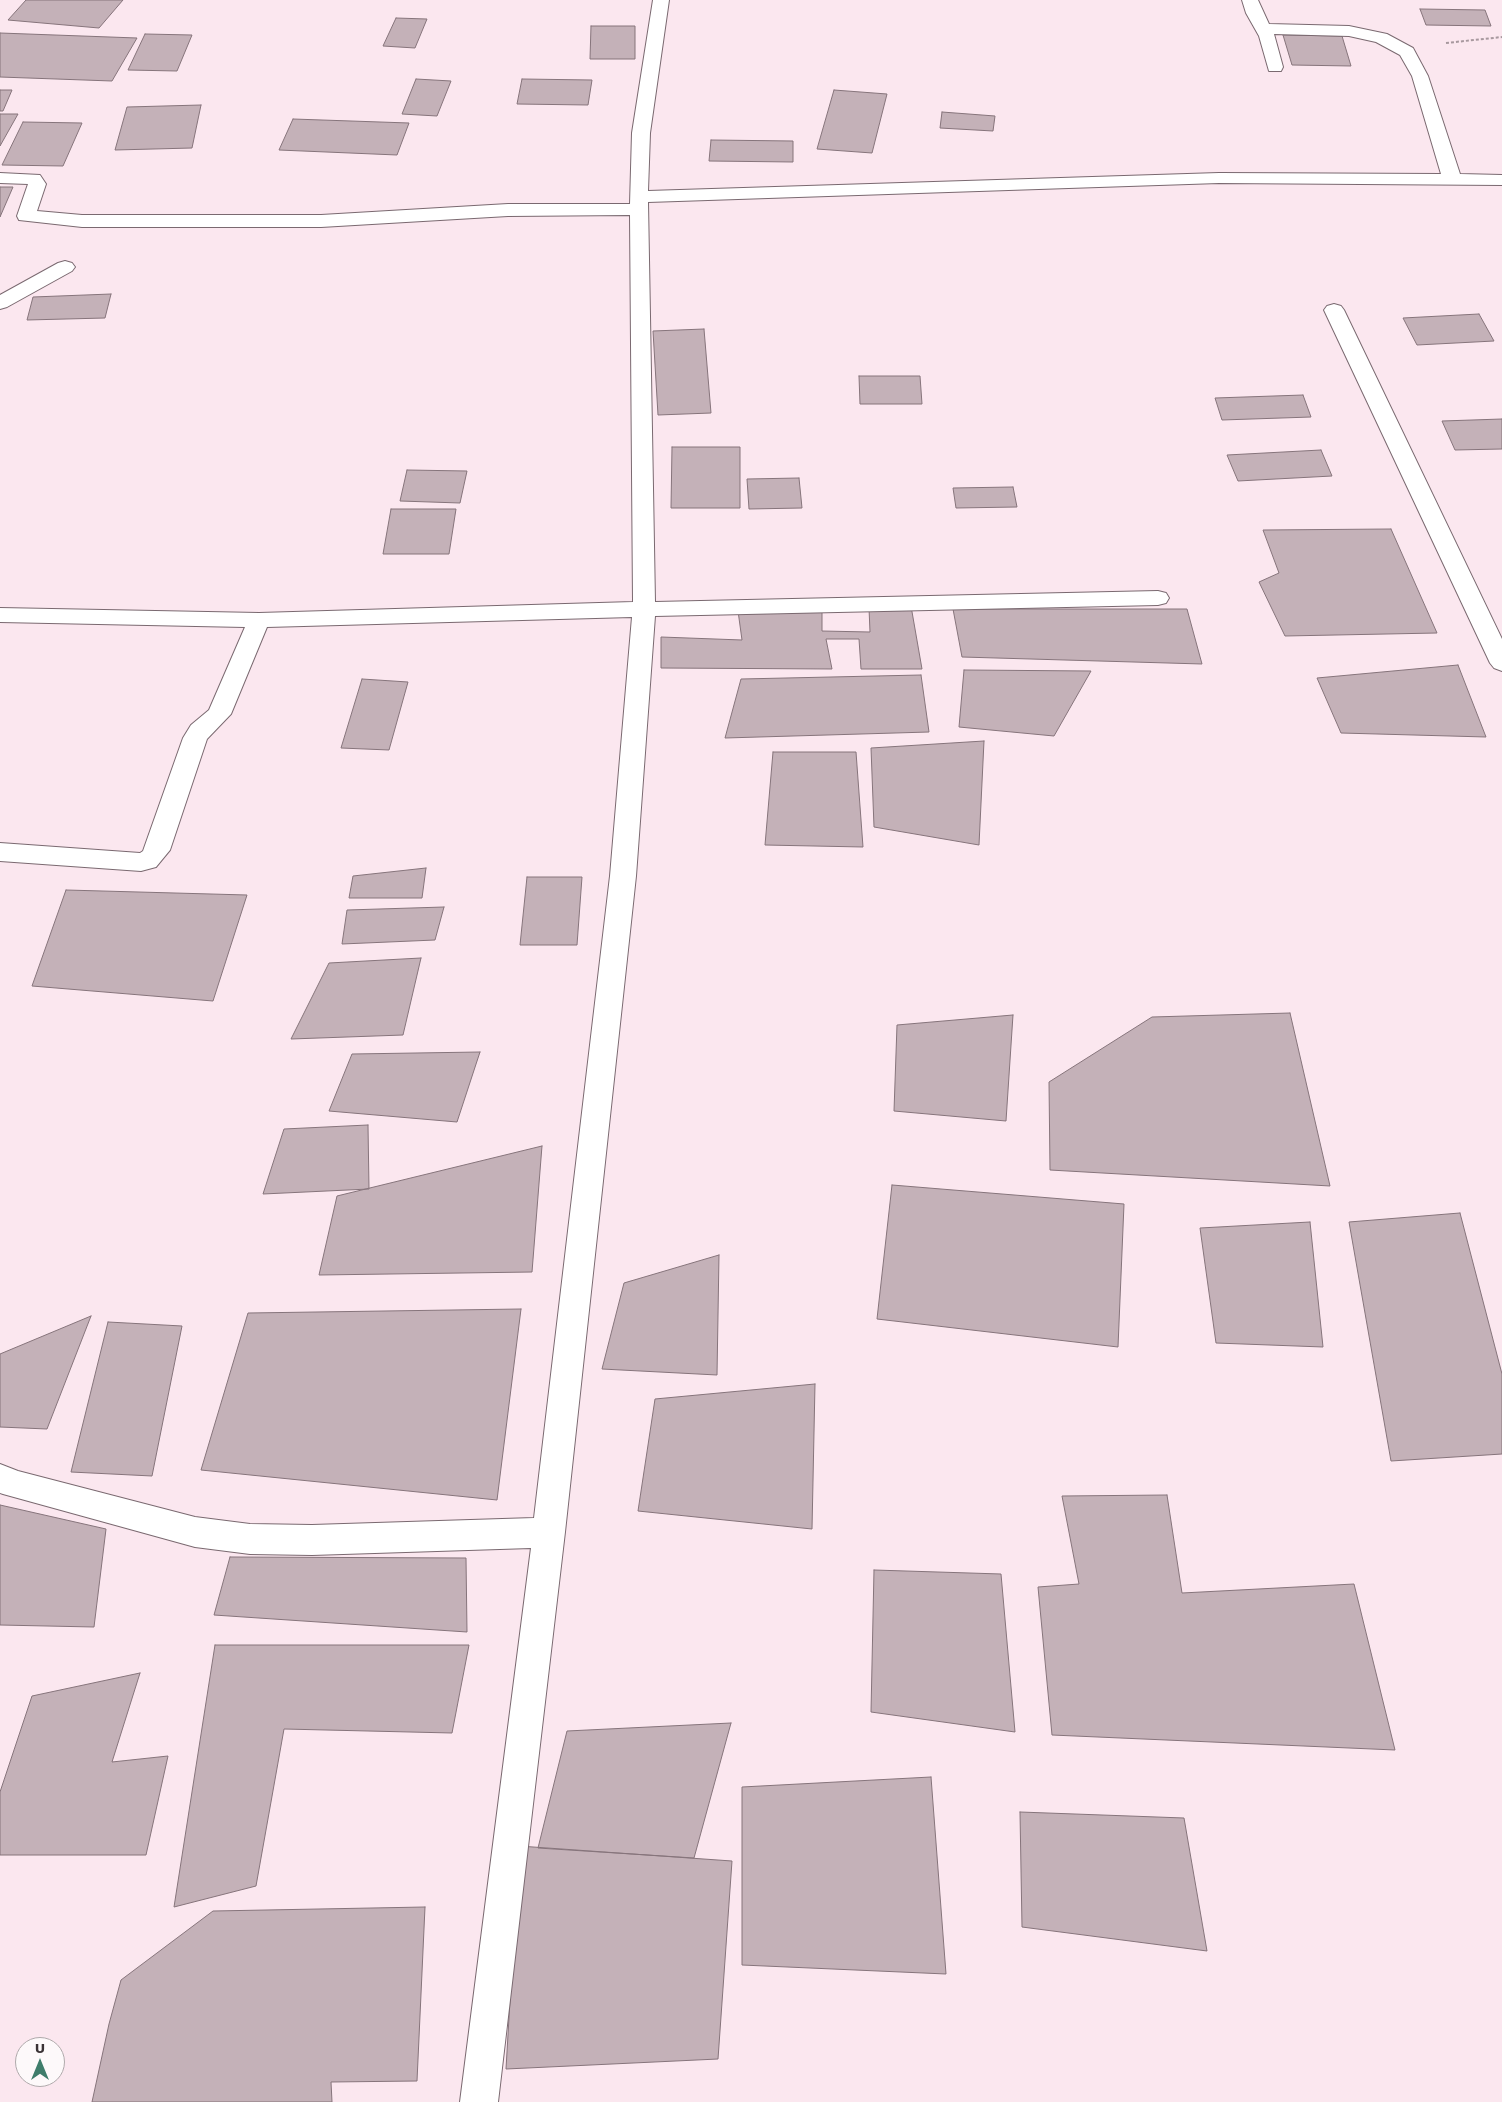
<!DOCTYPE html>
<style>
body{margin:0}
#map{position:relative;width:1502px;height:2102px;overflow:hidden;background:#fbe7ef;font-family:"Work Sans",sans-serif}
canvas{display:block}
.north{position:absolute;left:15px;top:2037px;width:50px;height:50px;box-sizing:border-box;background:#fdf9fa;border:1px solid #afa9ab;border-radius:50%;rotate:0deg;font-size:14px;font-weight:700;line-height:20px;text-align:center;color:#3a3235}
.north::after{content:'';display:block;margin:auto;width:18px;height:22px;background:#3f7d6b;clip-path:polygon(50% 0,100% 100%,50% 72%,0 100%)}
</style>
<div id="map">
<canvas width="1502" height="2102"></canvas>
<div class="north">U</div>
</div>
<script>
const g = document.querySelector('canvas').getContext('2d');
g.lineJoin = 'round';
function paint(path, color) {
  g.fillStyle = color;
  g.fill(path, 'evenodd');
}
function toPath(rows) {
  const path = new Path2D();
  for (const r of rows) {
    path.moveTo(r[0], r[1]);
    for (let i = 2; i < r.length; i += 2) path.lineTo(r[i], r[i + 1]);
  }
  return path;
}
function strokePath(path, color, width, dash) {
  g.strokeStyle = color;
  g.lineWidth = width;
  g.lineCap = dash ? 'butt' : 'round';
  g.setLineDash(dash || []);
  g.stroke(path);
}
const building = toPath([
 [26,0,123,0,99,28,8,20,26,0],
 [1420,9,1485,10,1491,26,1426,25,1420,9],
 [396,18,427,19,415,48,383,46,396,18],
 [591,26,635,26,635,59,590,59,591,26],
 [0,33,137,38,112,81,0,77,0,33],
 [145,34,192,35,177,71,128,70,145,34],
 [1283,35,1342,36,1351,66,1292,65,1283,35],
 [416,79,451,81,437,116,402,114,416,79],
 [522,79,592,80,588,105,517,104,522,79],
 [0,90,12,90,3,111,0,111,0,90],
 [834,90,887,94,872,153,817,149,834,90],
 [201,105,192,148,115,150,127,107,201,105],
 [942,112,995,116,993,131,940,128,942,112],
 [0,114,18,114,0,146,0,114],
 [293,119,409,123,397,155,279,150,293,119],
 [23,122,82,123,63,166,2,165,23,122],
 [711,140,793,141,793,162,709,161,711,140],
 [0,187,13,187,0,217,0,187],
 [111,294,105,318,27,320,33,297,111,294],
 [1479,314,1494,341,1417,345,1403,318,1479,314],
 [704,329,711,413,658,415,653,331,704,329],
 [859,376,920,376,922,404,860,404,859,376],
 [1303,395,1311,417,1222,420,1215,398,1303,395],
 [1502,419,1502,449,1455,450,1442,421,1502,419],
 [672,447,740,447,740,508,671,508,672,447],
 [1321,450,1332,476,1238,481,1227,455,1321,450],
 [407,470,467,471,460,503,400,501,407,470],
 [799,478,802,508,749,509,747,479,799,478],
 [1013,487,1017,507,956,508,953,488,1013,487],
 [391,509,456,509,449,554,383,554,391,509],
 [1391,529,1437,633,1285,636,1259,582,1279,573,1263,530,1391,529],
 [911,606,922,669,861,669,859,639,826,639,832,669,661,668,661,637,742,640,738,611,822,609,822,631,870,632,869,608,911,606],
 [953,609,1187,609,1202,664,962,657,953,609],
 [1458,665,1486,737,1341,733,1317,678,1458,665],
 [964,670,1091,671,1054,736,959,727,964,670],
 [921,675,929,732,725,738,741,679,921,675],
 [362,679,408,682,389,750,341,748,362,679],
 [984,741,979,845,874,827,871,748,984,741],
 [773,752,856,752,863,847,765,845,773,752],
 [426,868,422,898,349,898,353,876,426,868],
 [527,877,582,877,577,945,520,945,527,877],
 [66,890,247,895,213,1001,32,986,66,890],
 [444,907,435,940,342,944,347,910,444,907],
 [421,958,403,1035,291,1039,329,963,421,958],
 [1290,1013,1330,1186,1050,1170,1049,1082,1152,1017,1290,1013],
 [1013,1015,1006,1121,894,1111,897,1025,1013,1015],
 [480,1052,457,1122,329,1111,352,1054,480,1052],
 [368,1125,369,1189,263,1194,284,1129,368,1125],
 [542,1146,532,1272,319,1275,337,1196,542,1146],
 [892,1185,1124,1204,1118,1347,877,1319,892,1185],
 [1460,1213,1502,1374,1502,1454,1391,1461,1349,1222,1460,1213],
 [1310,1222,1323,1347,1216,1343,1200,1228,1310,1222],
 [719,1255,717,1375,602,1369,624,1283,719,1255],
 [521,1309,497,1500,201,1470,248,1313,521,1309],
 [91,1316,47,1429,0,1427,0,1354,91,1316],
 [108,1322,182,1326,152,1476,71,1472,108,1322],
 [815,1384,812,1529,638,1511,655,1399,815,1384],
 [1167,1495,1182,1593,1354,1584,1395,1750,1052,1735,1038,1587,1079,1584,1062,1496,1167,1495],
 [0,1505,106,1529,94,1627,0,1625,0,1505],
 [230,1557,466,1558,467,1632,214,1615,230,1557],
 [874,1570,1001,1574,1015,1732,871,1712,874,1570],
 [215,1645,469,1645,452,1733,284,1729,256,1886,174,1907,215,1645],
 [140,1673,112,1762,168,1756,146,1855,0,1855,0,1792,32,1696,140,1673],
 [731,1723,694,1858,538,1848,567,1731,731,1723],
 [931,1777,946,1974,742,1965,742,1787,931,1777],
 [1020,1812,1184,1818,1207,1951,1022,1927,1020,1812],
 [519,1846,732,1861,718,2059,506,2069,519,1846],
 [425,1907,417,2081,331,2082,332,2102,92,2102,109,2024,121,1980,213,1911,425,1907]
]);
paint(building, '#c4b1b8');
strokePath(building, '#86747b', 1);
const minor = toPath([
 [653,0,669,0,650,133,648,191,1219,173,1441,174,1412,76,1400,55,1376,42,1349,36,1274,34,1283,67,1281,71,1269,71,1259,36,1246,13,1242,0,1258,0,1269,24,1349,26,1387,34,1413,48,1428,76,1460,174,1502,175,1502,185,1219,183,648,202,655,602,1158,591,1166,593,1169,598,1166,603,1158,605,655,616,636,876,565,1532,498,2102,460,2102,531,1548,312,1555,250,1554,195,1547,3,1494,0,1493,0,1464,18,1471,195,1517,250,1524,312,1525,534,1518,610,876,632,617,267,627,231,714,207,739,170,850,156,867,141,871,0,861,0,843,140,853,143,851,183,738,191,725,209,710,245,627,0,622,0,608,259,613,633,602,630,215,508,216,321,227,82,227,19,220,17,216,28,184,0,183,0,173,40,175,46,184,37,211,82,215,321,215,508,204,630,204,632,133,653,0],
 [65,261,72,263,75,267,72,271,7,307,0,309,0,295,58,263,65,261],
 [1334,304,1341,306,1344,310,1502,639,1502,671,1494,668,1490,663,1324,310,1327,306,1334,304]
]);
strokePath(minor, '#7a6970', 2);
strokePath(toPath([
 [1446,43,1502,37]
]), '#a7989e', 2, [3, 2]);
paint(minor, '#fff');
</script>
